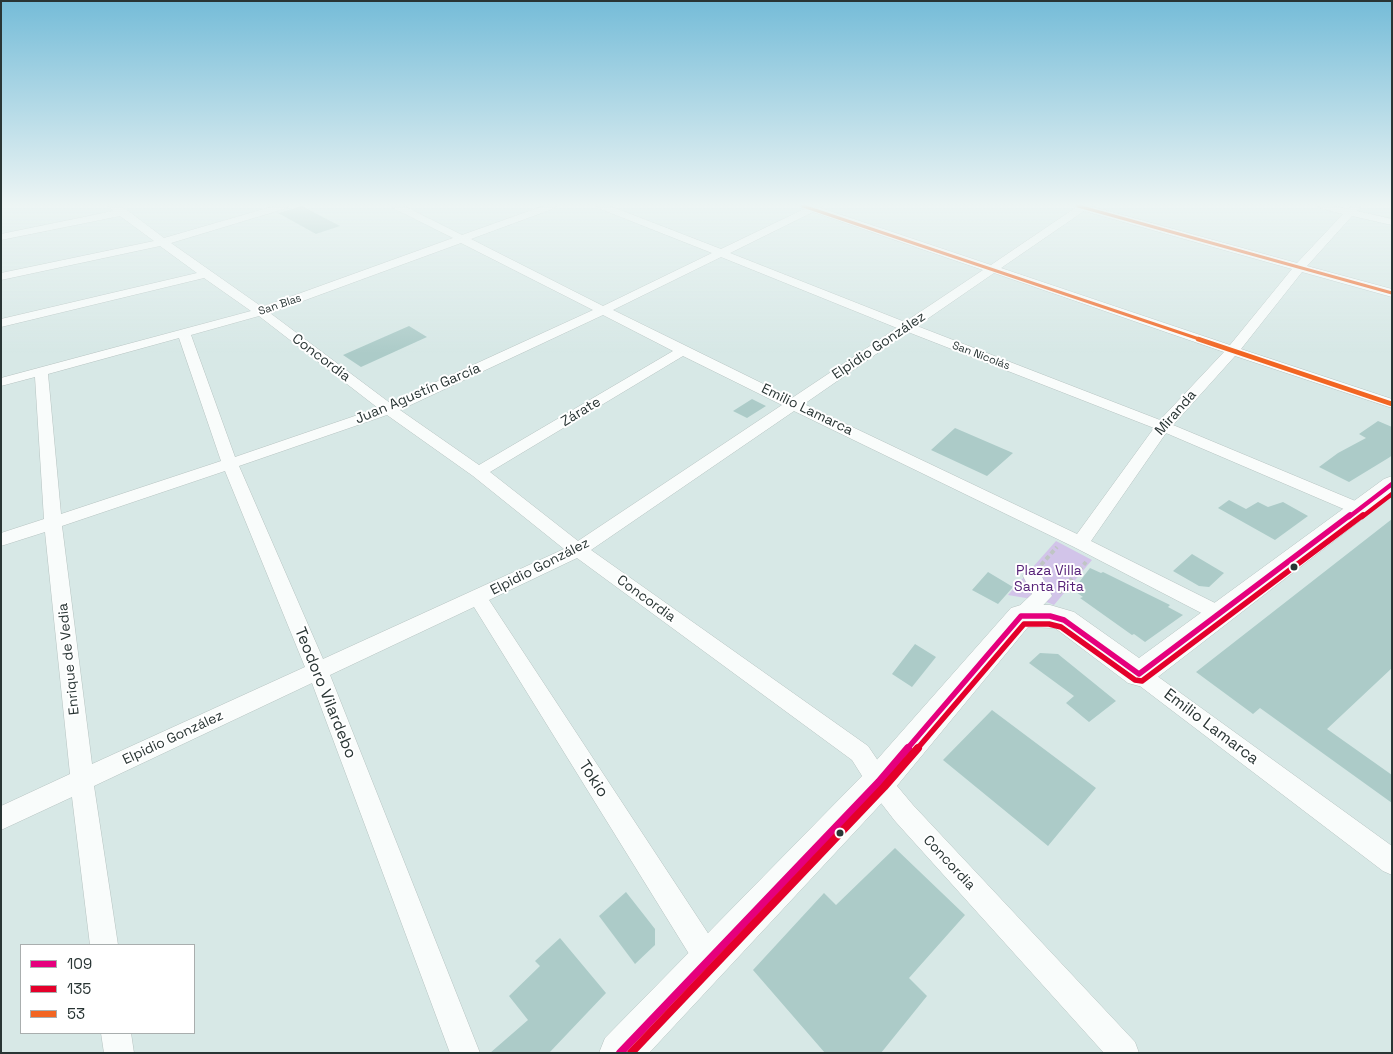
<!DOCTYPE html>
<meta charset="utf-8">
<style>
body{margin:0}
#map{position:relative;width:1393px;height:1054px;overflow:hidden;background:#d7e8e6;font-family:"Space Grotesk",sans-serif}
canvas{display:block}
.frame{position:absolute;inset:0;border:2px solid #293534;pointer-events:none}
.legend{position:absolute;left:20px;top:944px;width:175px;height:90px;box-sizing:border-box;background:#fff;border:1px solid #a9aeae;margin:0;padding:6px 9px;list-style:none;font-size:15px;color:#293534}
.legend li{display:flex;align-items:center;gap:10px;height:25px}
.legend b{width:25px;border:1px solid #a9aeae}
</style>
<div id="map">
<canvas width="1393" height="1054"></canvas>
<div class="frame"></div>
<ul class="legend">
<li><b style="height:6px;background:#e5007d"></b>109</li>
<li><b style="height:6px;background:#e4002b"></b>135</li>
<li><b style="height:6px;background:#f26522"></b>53</li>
</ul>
</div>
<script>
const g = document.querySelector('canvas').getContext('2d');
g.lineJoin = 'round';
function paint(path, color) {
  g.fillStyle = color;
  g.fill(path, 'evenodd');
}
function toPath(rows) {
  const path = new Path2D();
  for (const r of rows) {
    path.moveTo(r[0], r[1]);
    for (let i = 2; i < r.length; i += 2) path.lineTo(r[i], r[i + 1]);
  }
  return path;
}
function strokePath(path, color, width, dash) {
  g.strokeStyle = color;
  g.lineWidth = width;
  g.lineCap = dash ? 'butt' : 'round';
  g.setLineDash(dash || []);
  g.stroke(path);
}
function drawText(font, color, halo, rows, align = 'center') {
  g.font = font + ' "Space Grotesk",sans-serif';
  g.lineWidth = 4;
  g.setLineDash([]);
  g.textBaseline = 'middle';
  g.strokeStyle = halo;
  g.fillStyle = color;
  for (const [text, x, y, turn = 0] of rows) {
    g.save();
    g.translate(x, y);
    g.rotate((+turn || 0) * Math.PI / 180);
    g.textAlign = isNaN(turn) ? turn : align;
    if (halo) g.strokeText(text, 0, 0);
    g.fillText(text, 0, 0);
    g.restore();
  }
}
paint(toPath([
 [1056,541,1092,560,1054,605,1044,601,1008,595]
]), '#d2c4e9');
paint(toPath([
 [302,206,340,226,316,234,278,213],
 [409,326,427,337,361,367,343,355],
 [752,399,766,406,747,418,733,411],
 [1378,421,1392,427,1392,455,1390,457,1349,482,1319,467,1338,453,1366,438,1359,434],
 [955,428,1013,453,987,476,931,450],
 [1229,500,1246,509,1258,502,1268,507,1283,502,1308,516,1275,540,1218,508],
 [1392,519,1392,668,1327,729,1392,775,1392,803,1260,708,1253,714,1196,672],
 [1192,554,1224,573,1209,587,1199,586,1173,571],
 [1090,568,1101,573,1103,572,1170,605,1168,607,1183,615,1145,642,1134,634,1132,635,1080,598,1083,597,1073,590],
 [988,572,1013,587,998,604,972,590],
 [915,644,936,657,912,687,892,674],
 [1040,653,1058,654,1116,701,1089,722,1066,703,1074,696,1029,663],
 [992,710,1096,788,1048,846,943,760],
 [895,848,965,915,909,978,927,996,881,1053,825,1053,753,970,824,893,836,905],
 [626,892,655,929,655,945,635,964,599,916],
 [560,938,606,993,549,1053,490,1053,528,1020,509,996,540,966,535,961]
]), '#accbc8');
const street = toPath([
 [108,206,119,206,127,210,164,238,274,206,288,206,287,208,171,243,262,307,453,238,393,208,392,206,404,206,462,235,543,206,556,206,555,208,471,239,603,306,712,253,598,208,597,206,610,206,721,249,804,209,800,206,823,206,821,208,991,265,1075,208,1073,206,1090,206,1297,263,1343,214,1319,208,1318,206,1334,206,1348,209,1351,206,1361,206,1357,211,1392,219,1392,225,1352,216,1307,266,1392,289,1392,297,1302,272,1241,349,1392,399,1392,408,1235,356,1173,425,1365,505,1368,509,1365,513,1359,515,1353,513,1166,433,1091,541,1225,608,1228,613,1225,618,1218,621,1211,618,1074,547,794,411,591,550,868,746,887,774,913,805,1135,1042,1139,1053,1104,1053,895,821,871,790,852,760,577,558,489,600,719,950,723,960,719,970,709,974,699,970,474,607,330,675,480,1053,450,1053,312,683,94,786,118,945,90,945,72,797,1,830,1,806,70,774,45,532,1,546,1,533,44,519,35,377,1,386,1,378,251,311,204,278,1,327,1,319,197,273,160,246,1,280,1,273,154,241,120,216,1,240,1,234,113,211,108,206],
 [1084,211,1292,269,1230,345,1001,268,1084,211],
 [813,212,983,270,905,322,730,253,813,212],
 [461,243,593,310,390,403,270,313,461,243],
 [721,257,897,328,792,398,613,310,721,257],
 [994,273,1224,352,1160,420,917,326,994,273],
 [603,315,673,351,479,465,400,410,603,315],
 [259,316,378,408,235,457,191,335,259,316],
 [908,332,1154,428,1077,534,804,404,908,332],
 [179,338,221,461,61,514,48,374,179,338],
 [683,356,782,405,578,541,490,472,683,356],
 [387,415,473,476,564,549,323,659,239,466,387,415],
 [225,471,305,667,92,764,62,526,225,471],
 [1032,569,1039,571,1052,596,1028,621,1021,624,1014,621,1011,616,1014,611,1032,594,1023,576,1025,571,1032,569],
 [1139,665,1146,668,1392,846,1392,875,1383,871,1132,680,1129,674,1132,668,1139,665],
 [101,1033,131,1033,134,1053,104,1053,101,1033]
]);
const secondary = toPath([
 [1392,476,1392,496,1150,683,1139,686,1128,683,1055,628,1028,627,891,793,649,1053,599,1053,605,1038,867,771,1011,608,1021,605,1050,605,1074,612,1139,658,1384,479,1392,476]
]);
strokePath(street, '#b6c3c1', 1);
strokePath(secondary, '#b6c3c1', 1);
strokePath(toPath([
 [1041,565,1057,547],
 [1059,593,1086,562]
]), '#bfc5c4', 4, [4.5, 3]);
paint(street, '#f9fcfb');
paint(secondary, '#f9fcfb');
strokePath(toPath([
 [1349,517,1392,484]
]), '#e5007d', 4.5);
strokePath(toPath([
 [907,749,1021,616,1050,616,1064,620,1139,674,1350,515]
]), '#e5007d', 5.5);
strokePath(toPath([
 [620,1053,879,782,908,748]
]), '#e5007d', 8);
strokePath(toPath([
 [1362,517,1392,494]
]), '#e4002b', 4.5);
strokePath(toPath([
 [917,749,1024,624,1049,624,1061,627,1135,680,1142,681,1363,515]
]), '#e4002b', 5.5);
strokePath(toPath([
 [631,1053,884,787,918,748]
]), '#e4002b', 8);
strokePath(toPath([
 [803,206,1202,340],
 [1078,206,1392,293]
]), '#f26522', 3);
strokePath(toPath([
 [1198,339,1392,404]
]), '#f26522', 4.5);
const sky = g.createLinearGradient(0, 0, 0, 353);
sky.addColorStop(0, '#75bcd8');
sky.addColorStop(0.58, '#edf5f4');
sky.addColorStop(1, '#edf5f400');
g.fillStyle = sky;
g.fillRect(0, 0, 1393, 353);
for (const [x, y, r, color] of [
 [1294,567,4.5,"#293534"],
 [840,833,4.5,"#293534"]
]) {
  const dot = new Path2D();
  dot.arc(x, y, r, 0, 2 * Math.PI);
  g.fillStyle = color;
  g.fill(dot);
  strokePath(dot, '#fff', 2);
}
drawText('11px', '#293534', '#fff', [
 ["San Blas",280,305,-19],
 ["San Nicolás",981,356,21]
]);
drawText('14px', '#293534', '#fff', [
 ["Elpidio González",879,346,-34],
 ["Concordia",321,358,37],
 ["Juan Agustín García",418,394,-23],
 ["Emilio Lamarca",807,410,26],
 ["Zárate",581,412,-31],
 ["Miranda",1176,413,-49],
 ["Elpidio González",540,567,-27],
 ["Concordia",646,599,36],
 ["Enrique de Vedia",69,659,-96],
 ["Elpidio González",173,738,-25],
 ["Concordia",949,863,47]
]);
drawText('14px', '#572379', '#fff', [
 ["Plaza Villa",1049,571],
 ["Santa Rita",1049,587]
]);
drawText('16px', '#293534', '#fff', [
 ["Teodoro Vilardebo",325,693,68],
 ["Emilio Lamarca",1211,727,37],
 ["Tokio",593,779,57]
]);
</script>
